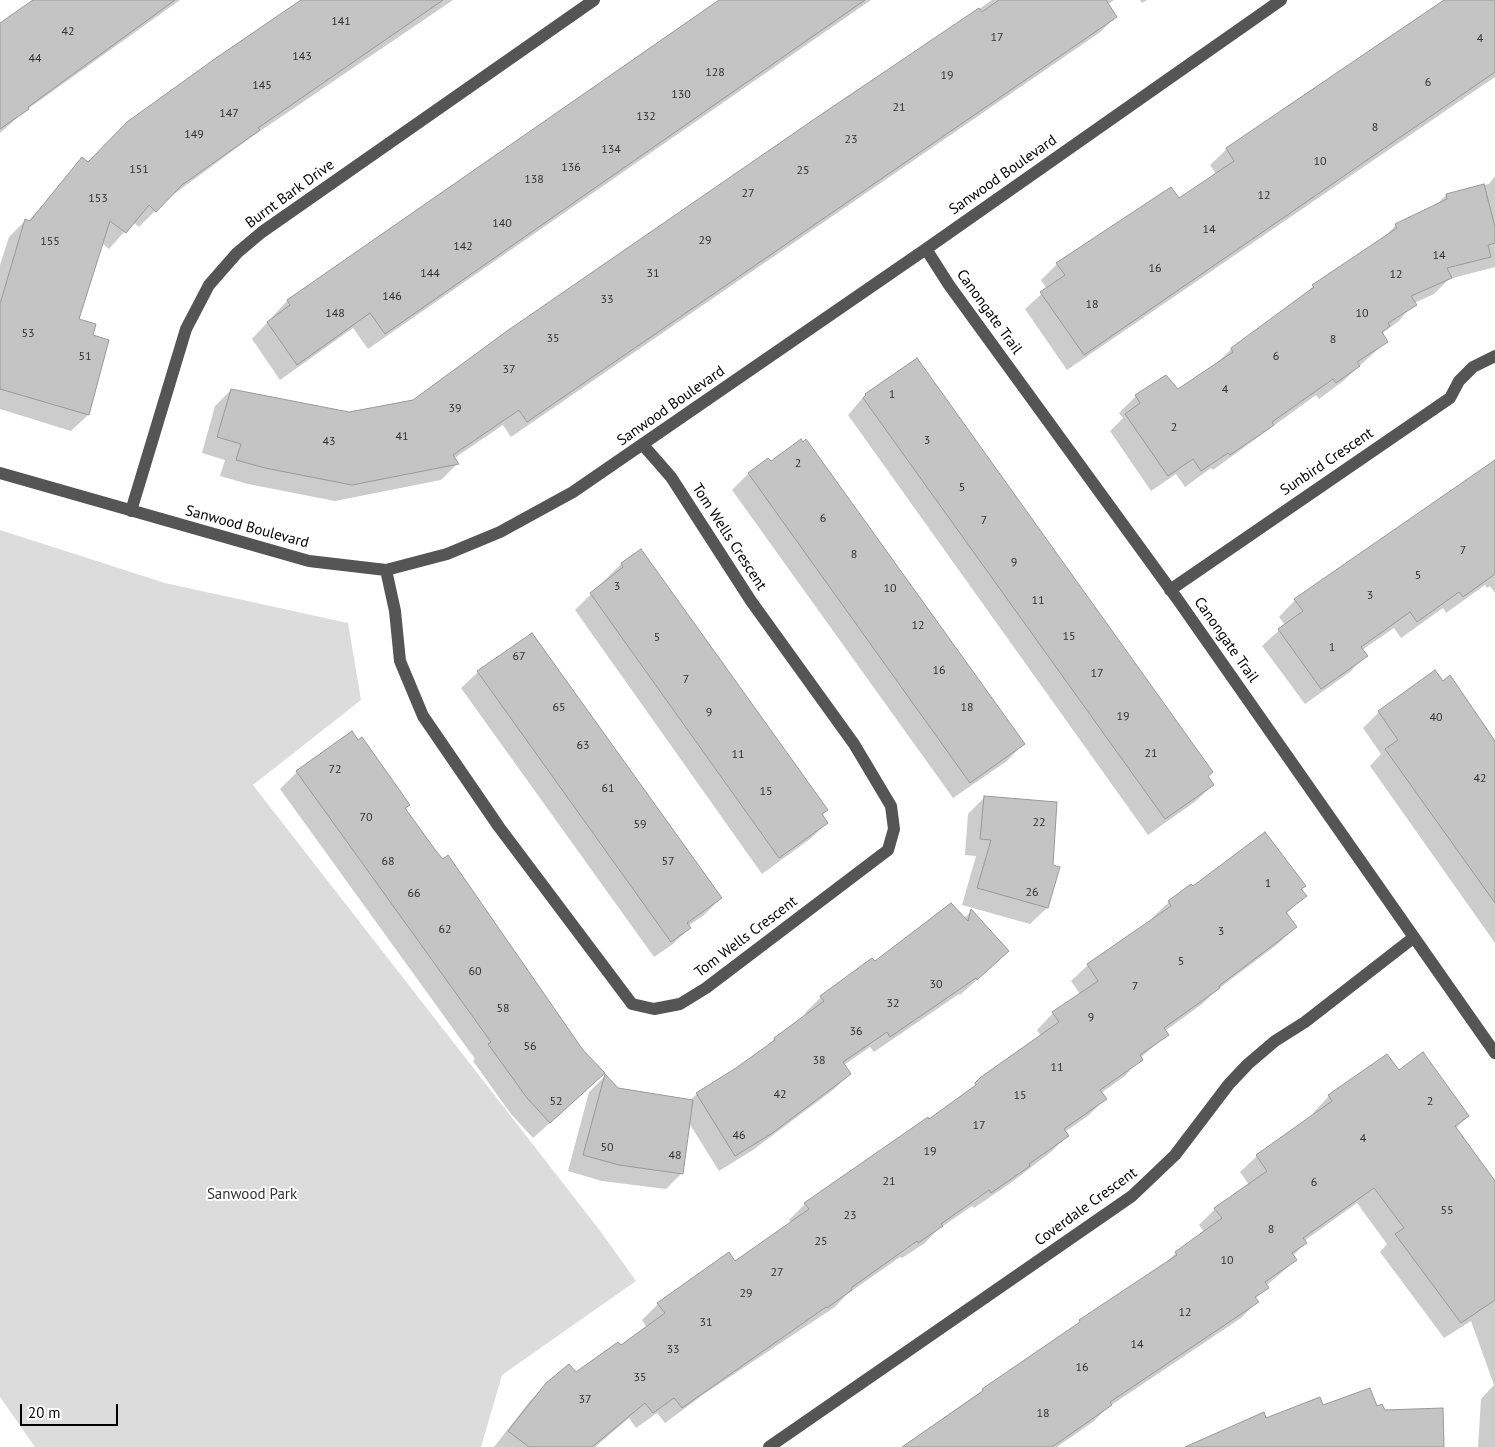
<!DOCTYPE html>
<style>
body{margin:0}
#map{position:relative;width:1495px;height:1447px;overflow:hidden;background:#fff;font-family:"PT Sans",sans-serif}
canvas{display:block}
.scale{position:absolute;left:20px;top:1404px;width:98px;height:22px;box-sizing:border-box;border:2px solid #000;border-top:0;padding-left:6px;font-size:15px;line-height:18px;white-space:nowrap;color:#000;-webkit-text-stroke:4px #fff;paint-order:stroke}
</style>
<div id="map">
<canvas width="1495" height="1447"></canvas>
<div class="scale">20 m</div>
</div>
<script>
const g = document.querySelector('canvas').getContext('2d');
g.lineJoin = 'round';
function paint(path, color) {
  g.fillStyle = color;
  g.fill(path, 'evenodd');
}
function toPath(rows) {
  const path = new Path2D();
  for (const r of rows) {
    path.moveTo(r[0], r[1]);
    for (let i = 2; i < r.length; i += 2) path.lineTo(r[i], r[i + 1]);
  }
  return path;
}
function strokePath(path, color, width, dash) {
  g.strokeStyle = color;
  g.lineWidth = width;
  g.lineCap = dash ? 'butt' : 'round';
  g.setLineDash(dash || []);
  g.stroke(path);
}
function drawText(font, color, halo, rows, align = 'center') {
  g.font = font + ' "PT Sans",sans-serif';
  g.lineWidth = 4;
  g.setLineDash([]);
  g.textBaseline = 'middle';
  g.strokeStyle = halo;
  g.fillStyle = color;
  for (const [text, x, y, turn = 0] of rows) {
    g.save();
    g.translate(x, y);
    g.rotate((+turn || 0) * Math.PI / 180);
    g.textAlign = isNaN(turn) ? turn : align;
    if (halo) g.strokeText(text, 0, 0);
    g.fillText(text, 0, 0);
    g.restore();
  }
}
paint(toPath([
 [0,530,165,583,348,623,361,700,253,785,601,1232,636,1281,502,1375,481,1447,35,1447,0,1397]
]), '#dcdcdc');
paint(toPath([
 [35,0,180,0,25,111,0,133,0,24],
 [302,0,453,0,250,138,166,200,139,227,133,222,109,249,102,243,78,320,91,336,107,341,88,415,71,431,0,409,0,265,9,237,25,221,28,222,82,159,88,164],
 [719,0,871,0,368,349,353,328,280,380,252,339,287,301],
 [992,0,1114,0,1107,5,1116,17,1099,33,511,437,503,425,453,459,457,464,441,480,335,501,248,484,220,476,225,460,202,453,215,406,231,390,349,413,414,401,508,332],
 [1140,0,1147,0,1142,3],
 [1445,0,1495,0,1495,77,1067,370,1025,309,1047,289,1041,280,1057,264,1171,188,1179,200,1216,174,1210,165,1227,149],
 [1495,176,1495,267,1449,279,1434,294,1414,303,1399,321,1381,334,1386,342,1342,382,1319,399,1316,395,1213,470,1211,468,1185,487,1176,474,1151,491,1110,431,1123,418,1119,413,1136,396,1165,376,1178,390,1216,364,1231,349,1301,299,1313,286,1379,242,1396,225,1434,207,1446,195,1489,184],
 [866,394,1213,784,1196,801,1148,835,848,415],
 [1495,463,1495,593,1490,586,1487,588,1485,585,1446,613,1443,608,1401,638,1394,628,1362,650,1366,655,1350,672,1305,704,1262,646,1285,625,1279,617,1295,600,1401,526],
 [748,474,1023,744,1007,761,953,798,732,490],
 [641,551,827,823,810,839,762,874,575,610,621,564],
 [478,672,721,898,704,915,688,926,689,928,673,944,654,957,461,688],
 [1379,712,1495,743,1495,943,1370,766,1381,754,1363,728],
 [352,733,409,805,404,809,587,1090,533,1138,511,1114,473,1061,475,1059,280,789,297,772],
 [984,798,1047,908,1030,924,962,905,976,856,965,855,968,814],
 [1191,886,1304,886,1300,890,1305,896,1286,914,1295,927,1279,943,1217,990,1202,1004,1165,1031,1168,1034,1140,1058,1125,1076,1101,1093,1105,1099,1089,1115,1065,1132,1067,1136,1051,1152,1012,1182,974,1208,972,1206,936,1231,925,1243,902,1258,900,1257,846,1295,835,1307,704,1394,665,1423,657,1413,636,1428,629,1418,595,1447,494,1447,530,1401,547,1384,576,1374,621,1347,647,1328,642,1320,658,1304,735,1263,791,1223,789,1220,805,1204,929,1120,1041,1036,1037,1030,1053,1013,1080,994,1071,981,1088,965,1154,920,1152,918,1169,902],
 [971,911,991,967,960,995,959,994,874,1052,870,1047,844,1065,850,1074,833,1090,753,1150,719,1171,689,1123,682,1173,666,1189,602,1181,568,1171,589,1092,605,1076,617,1089,689,1101,697,1094,762,1051,774,1039,806,1015,805,1013,821,997,874,963,964,919],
 [1398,1072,1468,1116,1455,1129,1495,1183,1495,1447,1478,1447,1481,1399,1494,1385,1471,1321,1444,1338,1380,1252,1387,1244,1357,1203,1304,1241,1305,1243,1293,1256,1296,1260,1266,1286,1267,1288,1255,1299,1257,1302,1241,1318,1107,1408,1094,1421,1057,1447,902,1447,1028,1358,1029,1360,1121,1292,1122,1294,1160,1268,1176,1253,1204,1232,1199,1225,1215,1209,1249,1185,1240,1172,1257,1156,1315,1115,1313,1113,1329,1096]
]), '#0003');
const building = toPath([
 [33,0,175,0,28,107,29,109,0,129,0,23,33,0],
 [301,0,443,0,258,128,260,130,182,185,156,212,149,205,126,233,110,221,79,319,96,324,93,335,109,340,89,415,0,389,0,304,25,219,30,221,82,157,88,162,127,122,216,58,301,0],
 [719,0,865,0,385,334,370,313,297,365,267,322,290,305,287,300,719,0],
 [999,0,1106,0,1117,17,527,422,519,410,453,455,459,464,352,485,265,468,236,460,241,444,217,437,231,389,349,412,413,400,507,331,816,118,979,8,982,12,999,0],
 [1444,0,1495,0,1495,72,1084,355,1040,292,1065,275,1056,263,1171,187,1179,198,1234,161,1226,148,1444,0],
 [1484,184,1495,227,1495,243,1488,245,1491,257,1447,268,1452,278,1411,296,1417,305,1388,323,1390,326,1382,332,1388,342,1357,362,1360,366,1336,383,1333,379,1272,422,1274,425,1230,455,1228,453,1201,471,1193,459,1168,476,1125,414,1140,403,1135,395,1166,375,1178,389,1233,352,1231,348,1314,287,1312,285,1397,228,1395,224,1447,199,1446,194,1484,184],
 [917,358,1213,772,1208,776,1214,785,1165,819,863,398,866,395,865,394,917,358],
 [801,439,803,442,806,439,1025,744,970,783,748,473,768,458,771,461,801,439],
 [1495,460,1495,574,1463,597,1459,592,1417,622,1410,612,1361,647,1368,656,1321,689,1278,629,1303,611,1294,599,1495,460],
 [641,549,828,810,822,814,828,823,779,858,590,593,623,567,621,563,641,549],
 [532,633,722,898,687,923,691,928,671,942,477,671,532,633],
 [1435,670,1443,681,1450,675,1495,741,1495,903,1385,749,1398,740,1378,711,1435,670],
 [352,731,358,740,362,737,410,805,405,808,436,851,443,859,448,855,583,1050,605,1073,550,1123,527,1098,488,1044,491,1042,296,771,352,731],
 [984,796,1057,802,1053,865,1060,867,1048,908,977,888,991,840,980,839,984,796],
 [1265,832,1306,886,1301,889,1307,896,1286,912,1297,927,1219,986,1220,988,1164,1028,1169,1035,1140,1055,1143,1060,1100,1090,1107,1099,1064,1129,1069,1136,1029,1164,1030,1166,991,1193,989,1190,941,1224,943,1226,918,1243,917,1241,851,1288,852,1290,827,1308,826,1307,682,1408,674,1398,653,1413,645,1403,592,1447,529,1447,508,1431,546,1383,569,1364,576,1372,618,1342,621,1345,665,1313,657,1303,729,1252,735,1261,809,1209,804,1203,928,1117,929,1119,976,1085,975,1083,981,1077,1059,1022,1052,1012,1098,981,1087,964,1171,906,1168,901,1191,884,1193,886,1265,832],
 [951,903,968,921,971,909,1009,951,977,980,976,978,890,1037,887,1032,843,1062,851,1074,771,1134,735,1156,696,1093,736,1068,775,1040,774,1038,824,1001,820,996,872,958,875,961,951,903],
 [1423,1052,1469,1116,1455,1126,1495,1181,1495,1300,1461,1323,1395,1234,1404,1228,1374,1188,1303,1238,1307,1243,1292,1253,1297,1260,1265,1282,1269,1288,1255,1297,1259,1302,1110,1402,1112,1405,1052,1447,902,1447,983,1391,982,1389,1080,1322,1079,1320,1177,1255,1175,1252,1222,1218,1214,1208,1267,1171,1256,1155,1332,1101,1328,1095,1387,1054,1399,1070,1423,1052],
 [605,1074,618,1088,693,1100,683,1174,619,1165,583,1155,605,1074],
 [1370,1388,1377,1406,1382,1404,1385,1410,1443,1408,1444,1447,1185,1447,1264,1412,1266,1418,1320,1397,1323,1405,1370,1388]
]);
paint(building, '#c4c4c4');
strokePath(building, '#999', 1);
strokePath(toPath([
 [926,249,949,285,1178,600,1495,1053],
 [0,473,309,561,386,570,447,554,500,532,573,492,926,249,1281,0],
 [131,511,186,329,209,285,237,253,262,232,594,0],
 [386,570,395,611,400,661,423,716,499,827,632,1004,654,1009,680,1004,706,988,888,850,894,829,891,806,854,744,751,601,671,477,643,445],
 [1170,590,1450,398,1459,381,1473,367,1495,356],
 [769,1447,1132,1196,1175,1155,1229,1084,1248,1064,1275,1041,1305,1022,1413,938]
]), '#555', 12);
drawText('12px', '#313131', null, [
 ["141",341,22],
 ["42",68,32],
 ["17",997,38],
 ["4",1480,39],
 ["143",302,57],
 ["44",35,59],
 ["128",715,73],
 ["19",947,76],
 ["6",1428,83],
 ["145",262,86],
 ["130",681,95],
 ["21",899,108],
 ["147",229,114],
 ["132",646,117],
 ["8",1375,128],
 ["149",194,135],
 ["23",851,140],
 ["134",611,150],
 ["10",1320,162],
 ["136",571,168],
 ["151",139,170],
 ["25",803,171],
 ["138",534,180],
 ["27",748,194],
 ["12",1264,196],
 ["153",98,199],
 ["140",502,224],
 ["14",1209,230],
 ["29",705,241],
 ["155",50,242],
 ["142",463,247],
 ["14",1439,256],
 ["16",1155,269],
 ["144",430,274],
 ["31",653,274],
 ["12",1396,275],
 ["146",392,297],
 ["33",607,300],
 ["18",1092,305],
 ["148",335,314],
 ["10",1362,314],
 ["53",28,334],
 ["35",553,339],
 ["8",1333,340],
 ["51",85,357],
 ["6",1276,357],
 ["37",509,370],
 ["4",1225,390],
 ["1",892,395],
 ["39",455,409],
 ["2",1174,428],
 ["41",402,437],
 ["3",927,441],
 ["43",329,442],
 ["2",798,464],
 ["5",962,488],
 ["6",823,519],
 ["7",984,521],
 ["7",1463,551],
 ["8",854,555],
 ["9",1014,563],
 ["5",1418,576],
 ["3",617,587],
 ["10",890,589],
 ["3",1370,596],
 ["11",1038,601],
 ["12",918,626],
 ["15",1069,637],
 ["5",657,638],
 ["1",1332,648],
 ["67",519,657],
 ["16",939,671],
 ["17",1097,674],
 ["7",686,680],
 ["65",559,708],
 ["18",967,708],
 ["9",709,713],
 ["19",1123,717],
 ["40",1436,718],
 ["63",583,746],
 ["21",1151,754],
 ["11",738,755],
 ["72",335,770],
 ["42",1480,779],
 ["61",608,789],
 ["15",766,792],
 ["70",366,818],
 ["22",1039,823],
 ["59",640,825],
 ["68",388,862],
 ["57",668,862],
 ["1",1268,884],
 ["26",1032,893],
 ["66",414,894],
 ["62",445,930],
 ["3",1221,932],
 ["5",1181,962],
 ["60",475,972],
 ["30",936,985],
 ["7",1135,987],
 ["32",893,1004],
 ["58",503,1009],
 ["9",1091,1018],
 ["36",856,1032],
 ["56",530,1047],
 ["38",819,1061],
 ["11",1057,1068],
 ["42",780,1095],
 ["15",1020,1096],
 ["52",556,1102],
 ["2",1430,1102],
 ["17",979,1126],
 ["46",739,1136],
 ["4",1363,1139],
 ["50",607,1148],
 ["19",930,1152],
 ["48",675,1156],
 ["21",889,1182],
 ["6",1314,1183],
 ["55",1447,1211],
 ["23",850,1216],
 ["8",1271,1230],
 ["25",821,1242],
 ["10",1227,1261],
 ["27",777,1273],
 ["29",746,1294],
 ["12",1185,1313],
 ["31",706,1323],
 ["14",1137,1345],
 ["33",673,1350],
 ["16",1082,1368],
 ["35",640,1378],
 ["37",585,1400],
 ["18",1043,1414]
]);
drawText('15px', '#000', '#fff', [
 ["Sanwood Boulevard",1003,175,-35],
 ["Burnt Bark Drive",290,194,-36],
 ["Canongate Trail",989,312,54],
 ["Sanwood Boulevard",671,406,-35],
 ["Sunbird Crescent",1327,462,-34],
 ["Sanwood Boulevard",247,527,15],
 ["Tom Wells Crescent",729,537,57],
 ["Canongate Trail",1226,640,55],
 ["Tom Wells Crescent",746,937,-37],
 ["Coverdale Crescent",1086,1207,-36]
]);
drawText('15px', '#333', '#fff', [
 ["Sanwood Park",252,1195]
]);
</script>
